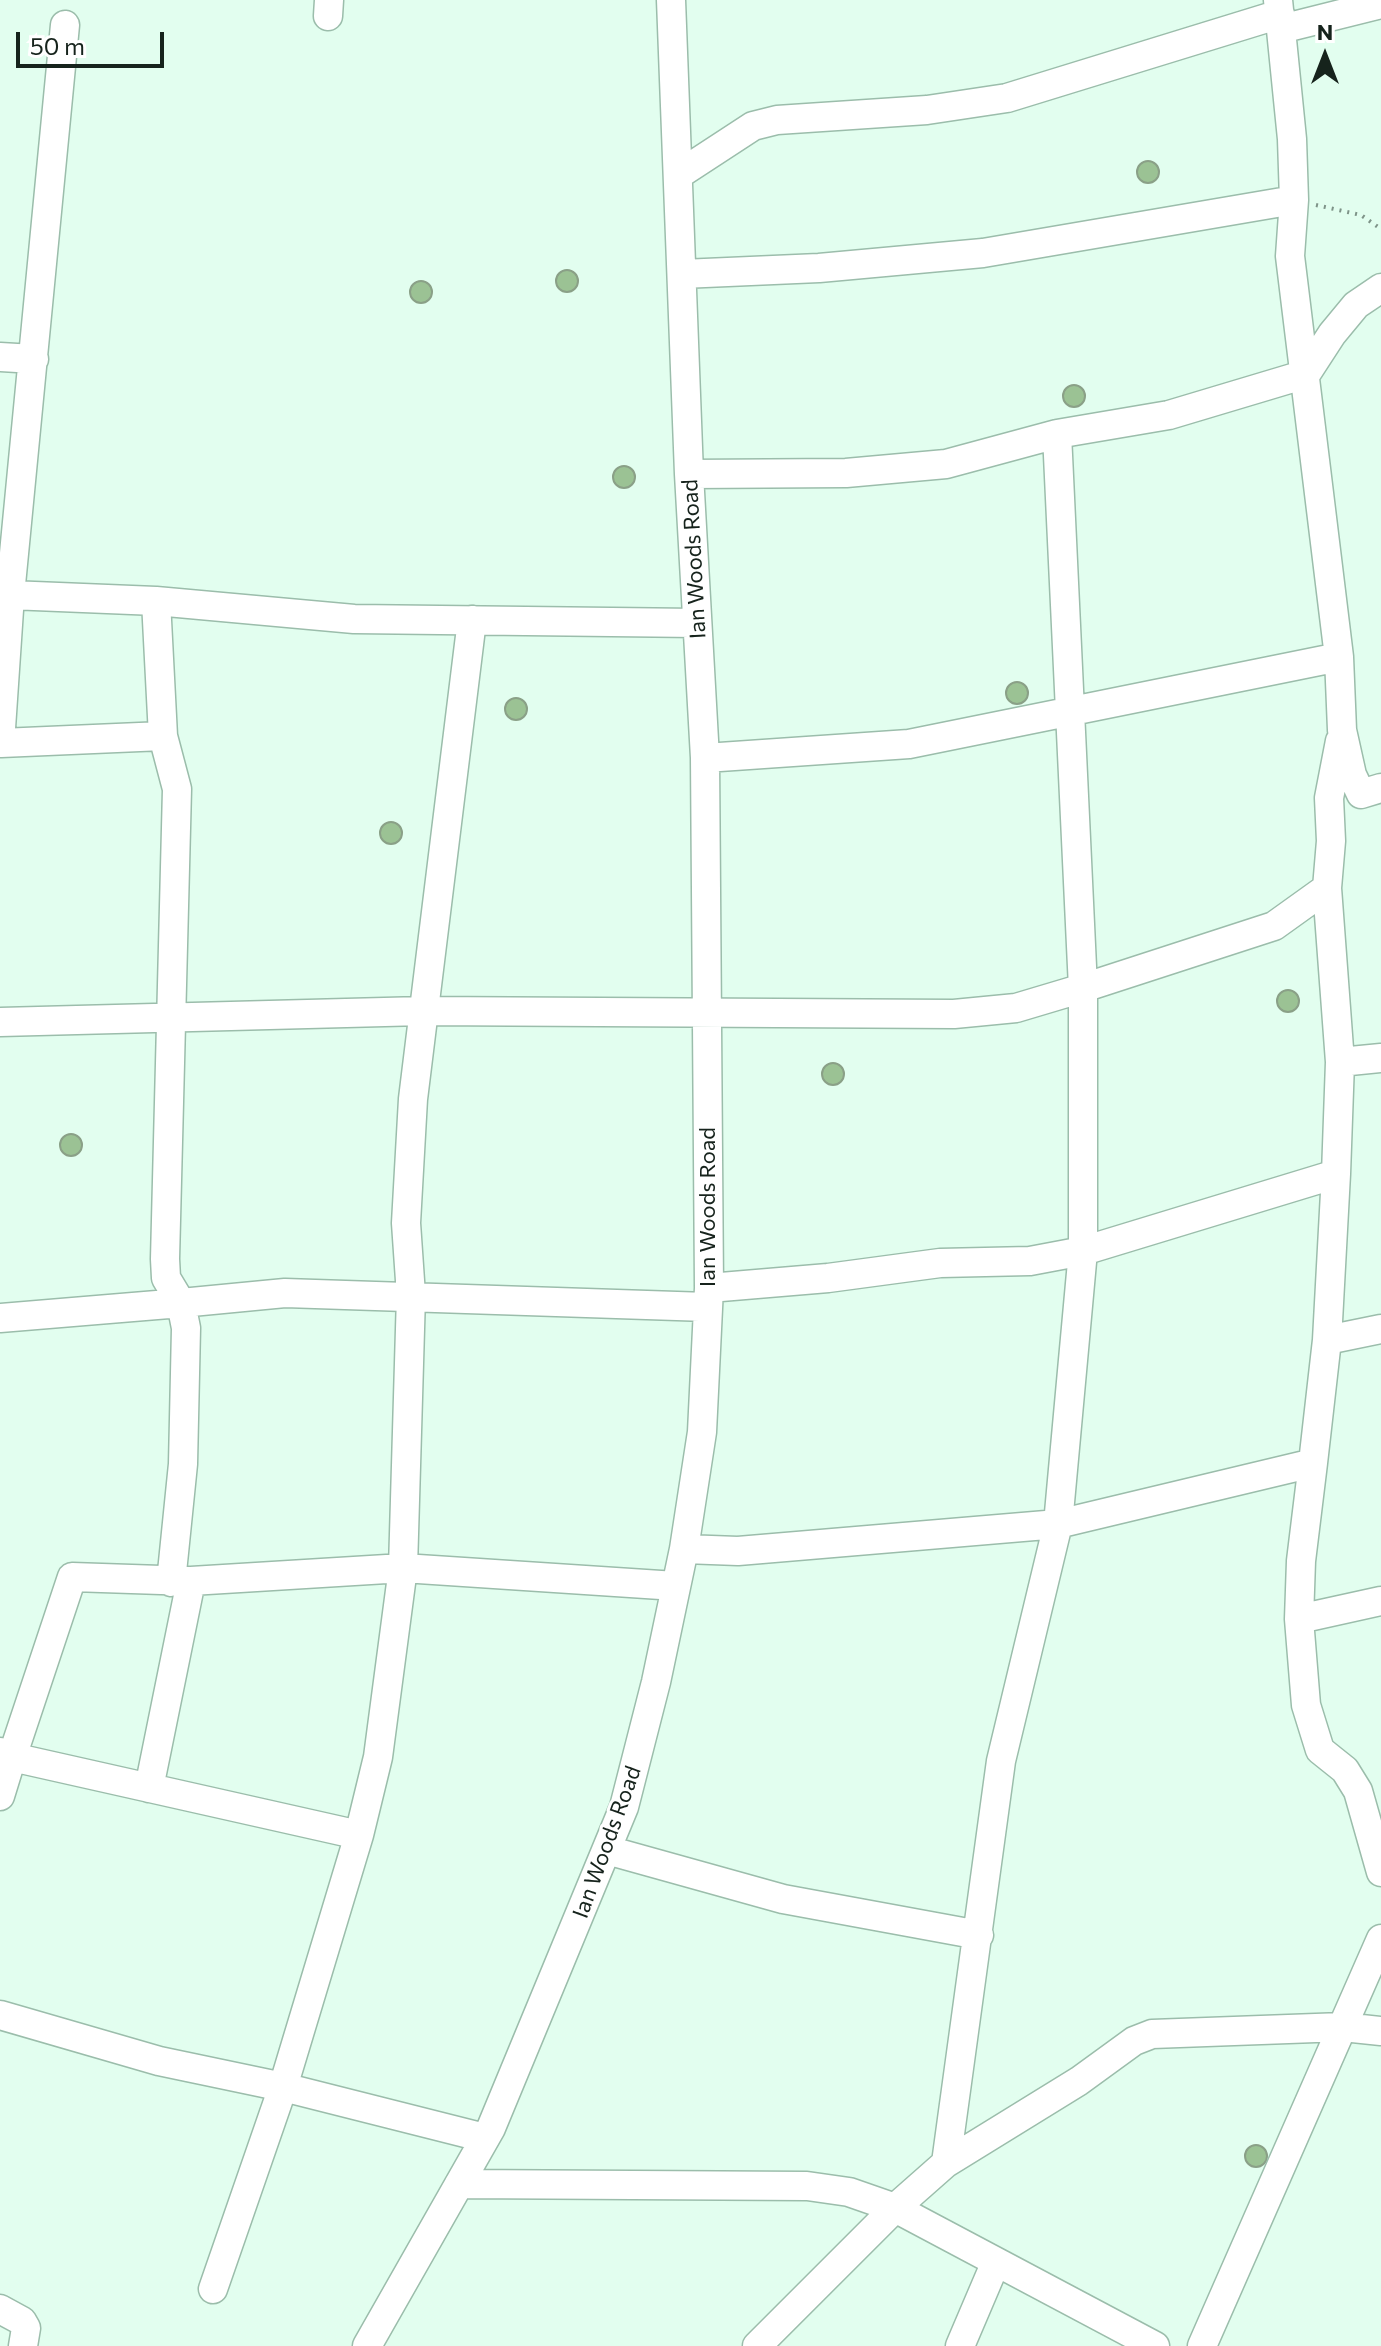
<!DOCTYPE html>
<style>
body{margin:0}
#map{position:relative;width:1381px;height:2346px;overflow:hidden;background:#e2feef;font-family:Commissioner,sans-serif}
canvas{display:block}
.north{position:absolute;left:1285px;top:16px;width:80px;height:80px;-webkit-text-stroke:6px #fff;paint-order:stroke;rotate:0deg;font-size:22px;font-weight:700;line-height:32px;text-align:center;color:#16231c}
.north::after{content:'';display:block;margin:auto;width:28px;height:36px;background:#16231c;clip-path:polygon(50% 0,100% 100%,50% 72%,0 100%)}
.scale{position:absolute;left:16px;top:32px;width:148px;height:36px;box-sizing:border-box;border:4px solid #16231c;border-top:0;padding-left:10px;font-size:24px;line-height:28px;white-space:nowrap;color:#16231c;-webkit-text-stroke:6px #fff;paint-order:stroke}
</style>
<div id="map">
<canvas width="1381" height="2346"></canvas>
<div class="north">N</div>
<div class="scale">50 m</div>
</div>
<script>
const g = document.querySelector('canvas').getContext('2d');
g.lineJoin = 'round';
function paint(path, color) {
  g.fillStyle = color;
  g.fill(path, 'evenodd');
}
function toPath(rows) {
  const path = new Path2D();
  for (const r of rows) {
    if (r.length === 3) {
      path.moveTo(r[0] + r[2], r[1]);
      path.arc(r[0], r[1], r[2], 0, 2 * Math.PI);
      continue;
    }
    path.moveTo(r[0], r[1]);
    for (let i = 2; i < r.length; i += 2) path.lineTo(r[i], r[i + 1]);
  }
  return path;
}
function strokePath(path, color, width, dash) {
  g.strokeStyle = color;
  g.lineWidth = width;
  g.lineCap = dash ? 'butt' : 'round';
  g.setLineDash(dash || []);
  g.stroke(path);
}
function drawText(font, color, halo, rows, align = 'center') {
  g.font = font + ' Commissioner,sans-serif';
  g.lineWidth = 6;
  g.setLineDash([]);
  g.textBaseline = 'middle';
  g.strokeStyle = halo;
  g.fillStyle = color;
  for (const [text, x, y, turn = 0] of rows) {
    g.save();
    g.translate(x, y);
    g.rotate((+turn || 0) * Math.PI / 180);
    g.textAlign = isNaN(turn) ? turn : align;
    if (halo) g.strokeText(text, 0, 0);
    g.fillText(text, 0, 0);
    g.restore();
  }
}
const building = toPath([
 [1148,172,11],
 [567,281,11],
 [421,292,11],
 [1074,396,11],
 [624,477,11],
 [1017,693,11],
 [516,709,11],
 [391,833,11],
 [1288,1001,11],
 [833,1074,11],
 [71,1145,11],
 [1256,2156,11]
]);
paint(building, '#9bc294');
strokePath(building, '#8aa087', 2);
const minor = toPath([
 [1278,0,1292,139,1294,200,1290,256,1339,657,1342,730,1352,775,1361,794,1381,788],
 [328,16,329,0],
 [1281,29,1381,4],
 [678,175,753,126,777,120,927,110,1007,98,1280,14],
 [682,274,819,268,983,253,1294,200],
 [0,357,34,359],
 [689,474,846,473,946,464,1057,434,1169,415,1306,374,1332,334,1356,305,1381,288],
 [10,595,65,25],
 [163,736,177,789,165,1259,166,1278,181,1303,285,1293,707,1307],
 [0,743,10,595,156,601,354,619,697,623],
 [1,743,163,736,156,601],
 [705,758,909,744,1339,657],
 [0,1022,423,1011,954,1014,1016,1008,1083,988,1057,434],
 [1340,1062,1327,888,1331,841,1329,798,1340,741],
 [709,1288,828,1278,940,1263,1030,1261,1083,1251,1336,1174,1340,1062,1381,1058],
 [0,1318,181,1303,186,1328,183,1464,171,1582],
 [1327,1340,1381,1329],
 [1313,1463,1301,1561,1299,1619,1306,1705,1320,1750,1345,1770,1358,1791,1381,1872],
 [684,1549,738,1551,1058,1524,1313,1463,1327,1340,1336,1174],
 [1299,1619,1381,1601],
 [0,1752,12,1757,72,1577,191,1581,403,1568,676,1586],
 [149,1788,191,1581],
 [0,1796,12,1757,359,1835],
 [607,1850,783,1899,979,1935],
 [0,2015,159,2061,283,2087,485,2138],
 [946,2163,1079,2081,1134,2041,1152,2034,1343,2027,1381,2031],
 [459,2184,807,2186,849,2192,895,2208,1155,2346],
 [213,2289,283,2087,359,1835,378,1757,403,1568,411,1295,406,1223,413,1099,472,620],
 [0,2309,22,2321,26,2328,23,2346],
 [367,2346,491,2128,624,1807,656,1682,684,1549,702,1432,709,1288,705,758,689,474,671,0],
 [757,2346,895,2208,946,2163,1001,1761,1058,1524,1083,1251,1083,988,1274,926,1327,888],
 [960,2346,995,2264],
 [1202,2346,1381,1939]
]);
strokePath(minor, '#9bbdab', 31);
strokePath(toPath([
 [1316,205,1361,215,1381,229]
]), '#7e9388', 4, [2, 6]);
strokePath(minor, '#fff', 28);
drawText('22px', '#16231c', '#fff', [
 ["Ian Woods Road",694,559,-93],
 ["Ian Woods Road",708,1207,-90],
 ["Ian Woods Road",607,1842,-70]
]);
</script>
